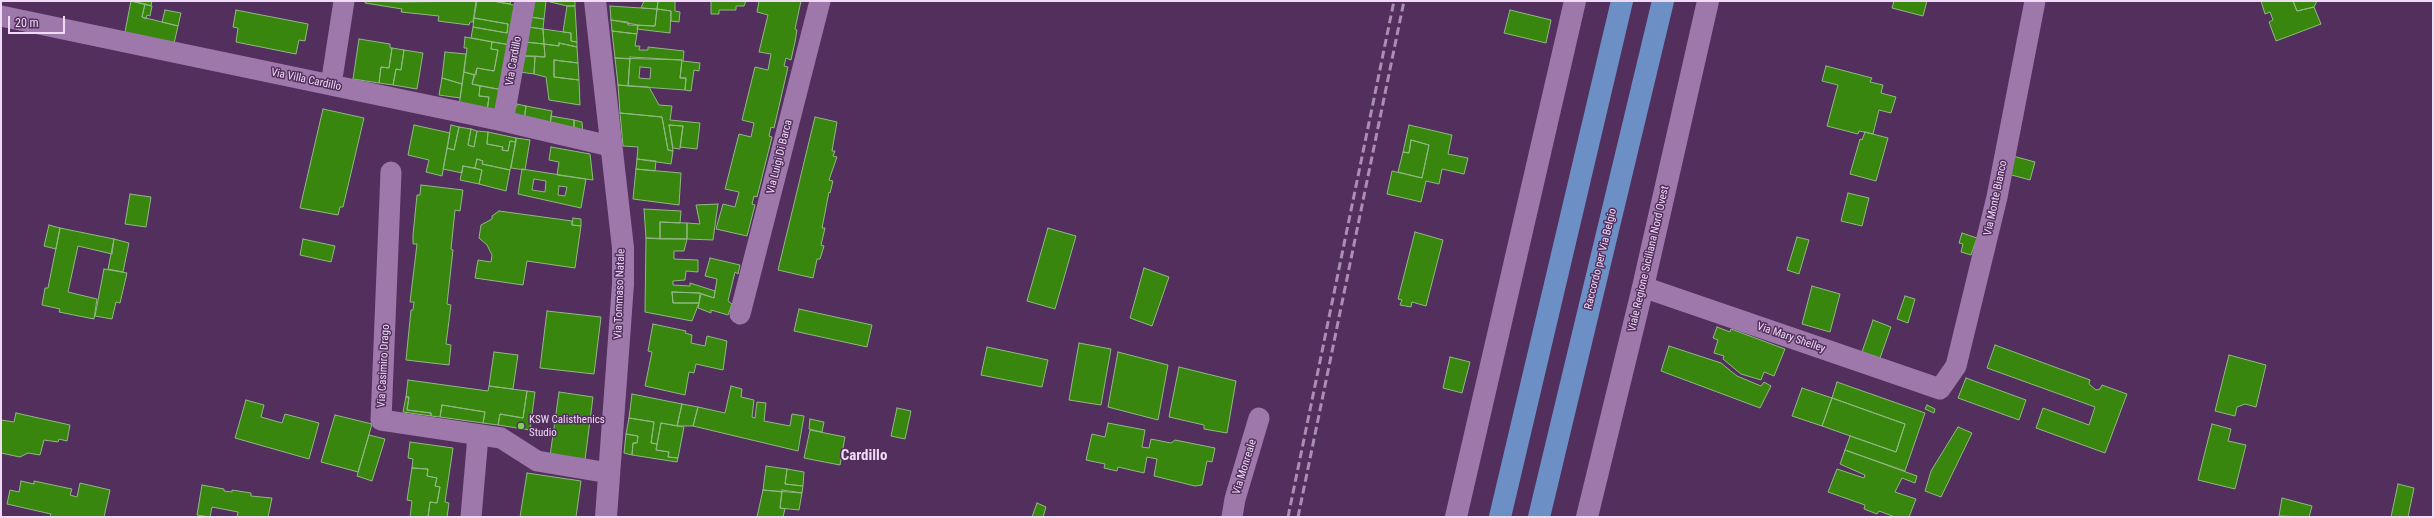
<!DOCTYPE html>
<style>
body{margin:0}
#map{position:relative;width:2434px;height:518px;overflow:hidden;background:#522f5d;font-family:"Roboto Condensed",sans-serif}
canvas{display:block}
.frame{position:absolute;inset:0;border:2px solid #f0dbf7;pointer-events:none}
.scale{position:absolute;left:8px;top:16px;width:57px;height:18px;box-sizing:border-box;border:2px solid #f0dbf7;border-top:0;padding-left:5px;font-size:12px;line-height:14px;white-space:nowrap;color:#f0dbf7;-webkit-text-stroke:3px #522f5d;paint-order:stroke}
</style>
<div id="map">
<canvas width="2434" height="518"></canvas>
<div class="frame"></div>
<div class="scale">20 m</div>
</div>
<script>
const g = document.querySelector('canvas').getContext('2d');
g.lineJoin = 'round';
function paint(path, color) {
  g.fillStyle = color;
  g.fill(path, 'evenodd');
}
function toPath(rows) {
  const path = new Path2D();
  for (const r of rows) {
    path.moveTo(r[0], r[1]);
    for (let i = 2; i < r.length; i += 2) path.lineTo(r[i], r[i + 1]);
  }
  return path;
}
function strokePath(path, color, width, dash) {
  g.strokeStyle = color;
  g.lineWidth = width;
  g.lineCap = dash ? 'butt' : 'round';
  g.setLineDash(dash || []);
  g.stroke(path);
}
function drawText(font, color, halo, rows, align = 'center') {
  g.font = font + ' "Roboto Condensed",sans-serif';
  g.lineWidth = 3;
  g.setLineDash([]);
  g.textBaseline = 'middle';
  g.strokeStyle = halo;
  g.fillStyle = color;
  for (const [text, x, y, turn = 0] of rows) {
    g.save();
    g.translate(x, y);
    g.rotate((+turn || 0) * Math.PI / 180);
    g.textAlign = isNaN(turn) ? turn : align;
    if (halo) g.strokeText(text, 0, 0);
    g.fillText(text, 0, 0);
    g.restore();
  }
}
const building = toPath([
 [131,1,145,4,142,17,178,26,173,48,124,37,131,1],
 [131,1,152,1,151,6,131,1],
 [365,1,399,2,476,1,473,22,470,22,469,25,438,21,439,16,401,12,402,9,365,3,365,1],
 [477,1,493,1,519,6,511,45,471,38,473,27,507,33,508,24,474,18,477,1],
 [493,1,511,1,510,4,493,1],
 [532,1,546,1,544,19,530,17,532,1],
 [546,1,575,1,575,6,567,6,546,1],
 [644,1,658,1,657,9,641,8,644,1],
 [658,1,675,1,675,11,680,12,679,22,671,21,671,11,657,9,658,1],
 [711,1,746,1,744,6,736,6,736,10,719,10,719,14,711,14,711,1],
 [759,1,801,1,795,29,797,30,795,42,791,60,786,58,784,66,788,67,774,128,771,127,769,136,772,137,757,197,754,196,752,204,755,205,747,236,716,229,723,204,735,207,739,192,725,189,739,134,751,137,754,123,742,120,755,67,768,70,771,54,759,52,768,15,757,12,759,1],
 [1894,1,1927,1,1923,16,1892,8,1894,1],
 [2261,1,2293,1,2297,11,2314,7,2321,24,2276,41,2269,22,2273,20,2270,12,2265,14,2261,1],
 [2293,1,2317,1,2314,7,2297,11,2293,1],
 [145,4,152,6,150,16,147,15,146,19,142,17,145,4],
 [567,6,575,6,577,42,571,41,571,33,563,32,567,6],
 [610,6,657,9,655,26,628,25,628,22,611,20,610,6],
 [657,9,671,11,670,33,637,29,638,25,655,26,657,9],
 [165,10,181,13,178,26,162,22,165,10],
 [236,10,308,24,305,41,299,40,296,54,236,42,238,28,233,27,236,10],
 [1510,10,1551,20,1546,43,1504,33,1510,10],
 [530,17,544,19,543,29,528,27,530,17],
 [474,18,508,24,507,33,473,27,474,18],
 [611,20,638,25,637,34,612,31,611,20],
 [528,27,543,29,544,44,525,42,528,27],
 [543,29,571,33,571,41,577,42,577,47,559,43,559,46,544,44,543,29],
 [612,31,637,34,635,46,640,46,639,50,648,50,648,47,684,51,683,61,700,63,699,71,694,70,691,91,685,90,686,78,680,78,682,60,615,58,612,31],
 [465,37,492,42,491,49,498,50,494,71,477,68,476,75,464,72,467,48,464,48,465,37],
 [359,39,390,44,390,48,392,48,389,68,381,67,379,83,353,79,359,39],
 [492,42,511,45,503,90,472,84,477,68,494,71,498,50,491,49,492,42],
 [525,42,544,44,545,57,522,56,525,42],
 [559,43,577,47,578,63,554,60,554,77,579,80,580,105,549,100,546,77,534,74,535,56,545,57,544,44,559,46,559,43],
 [392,48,404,50,401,70,396,69,393,85,379,83,381,67,389,68,392,48],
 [404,50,423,53,417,89,393,85,396,69,401,70,404,50],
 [445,52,466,54,462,84,442,78,445,52],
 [522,56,535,56,534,74,520,72,522,56],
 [630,57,682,60,680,78,686,78,685,90,628,86,630,57],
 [640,67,651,68,650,79,639,78,640,67],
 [615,58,630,59,628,86,618,85,615,58],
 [554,60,578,63,579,80,554,77,554,60],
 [1826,66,1872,78,1870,82,1883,85,1881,93,1896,97,1891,113,1879,110,1873,134,1859,131,1858,134,1827,126,1838,85,1822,81,1826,66],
 [464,72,474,75,472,84,480,86,479,96,489,97,487,111,459,106,464,72],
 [442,78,462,84,460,98,439,95,442,78],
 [618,85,649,87,659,105,672,106,670,120,700,123,697,149,680,147,683,126,669,125,673,151,668,150,662,117,620,113,618,85],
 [480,86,503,90,499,113,487,111,489,97,479,96,480,86],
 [517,104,526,106,524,120,513,117,512,105,517,106,517,104],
 [526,106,552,111,550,125,524,120,526,106],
 [323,109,364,118,343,207,340,207,338,215,300,208,323,109],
 [620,113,662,117,668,150,673,151,671,164,637,159,638,147,623,146,620,113],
 [551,116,574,120,574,133,550,128,551,116],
 [815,117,837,122,832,151,835,151,833,156,837,157,829,180,833,181,830,193,829,192,822,228,825,228,821,245,824,246,820,259,817,259,813,278,778,270,815,117],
 [574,120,582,122,583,135,574,133,574,120],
 [414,125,450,133,442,176,426,172,429,160,408,155,414,125],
 [451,125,459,127,454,150,447,148,451,125],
 [669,125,683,126,680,149,673,148,669,125],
 [1409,125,1452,135,1448,154,1468,158,1464,174,1442,169,1439,184,1426,181,1421,202,1387,194,1392,171,1422,178,1429,145,1411,140,1409,153,1403,152,1409,125],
 [459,127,471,129,468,145,474,147,477,131,488,132,487,144,503,147,502,150,508,151,510,141,516,142,510,170,482,164,483,161,477,159,475,168,463,166,462,173,443,169,447,148,454,150,459,127],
 [471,129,477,131,474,147,468,145,471,129],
 [488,132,516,138,516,142,510,141,508,151,502,150,503,147,487,144,488,132],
 [1865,132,1888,138,1876,181,1850,174,1860,139,1862,140,1865,132],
 [516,138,530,140,525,170,511,168,516,138],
 [1411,140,1429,145,1422,178,1398,172,1403,152,1409,153,1411,140],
 [551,147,590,154,593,180,557,175,559,162,549,160,551,147],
 [2013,156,2035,162,2030,180,2008,174,2013,156],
 [477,159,483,161,482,164,510,170,506,191,479,184,482,170,475,168,477,159],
 [637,159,656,161,655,171,636,169,637,159],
 [463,166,482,170,479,184,460,180,463,166],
 [522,169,586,179,581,208,518,194,522,169],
 [534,179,546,181,545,192,532,190,534,179],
 [559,186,567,187,565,196,558,195,559,186],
 [636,169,681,173,679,205,633,199,636,169],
 [421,185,463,190,460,211,455,210,451,249,453,250,447,304,451,305,446,344,451,345,449,365,406,360,411,310,413,310,414,302,410,302,417,244,413,244,413,235,417,195,420,195,421,185],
 [1848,193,1869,198,1862,226,1841,221,1848,193],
 [130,194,151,197,146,227,125,224,130,194],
 [718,204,713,240,687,239,687,223,700,224,696,205,718,204],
 [644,209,681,211,680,223,660,222,660,239,646,238,644,209],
 [499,211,572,221,572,225,581,226,575,268,527,261,523,285,475,278,478,260,491,262,492,255,487,245,479,238,481,225,492,219,492,216,499,211],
 [573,218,581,219,581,226,572,225,573,218],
 [660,222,687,223,687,239,660,239,660,222],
 [49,225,60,228,56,249,44,246,49,225],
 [60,228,114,239,112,254,78,246,68,292,97,299,94,319,59,312,60,309,42,305,45,288,48,288,60,228],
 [1048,228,1076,236,1055,309,1027,301,1048,228],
 [1415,232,1443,240,1426,306,1412,302,1411,307,1400,305,1402,300,1398,299,1415,232],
 [1962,233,1977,238,1971,255,1961,252,1963,244,1959,243,1962,233],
 [1797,237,1809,240,1799,274,1787,270,1797,237],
 [646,238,687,239,684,251,674,251,674,259,698,260,698,272,686,271,685,280,673,281,673,285,690,286,690,283,715,291,714,298,700,293,672,292,673,303,699,303,692,321,645,312,646,238],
 [114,239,129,243,123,272,108,269,114,239],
 [303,239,335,246,331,262,300,255,303,239],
 [710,258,740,265,738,274,735,272,728,301,732,304,728,315,711,310,711,313,698,308,701,294,714,298,715,291,717,279,705,276,710,258],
 [1144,268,1169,277,1152,326,1130,318,1144,268],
 [104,269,127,273,120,303,116,302,112,319,95,316,104,269],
 [1812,286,1840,294,1830,332,1802,324,1812,286],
 [672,292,700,293,699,303,673,303,672,292],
 [1905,296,1915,299,1908,323,1897,319,1905,296],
 [799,309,872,325,867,347,794,331,799,309],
 [547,311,601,317,594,374,540,368,547,311],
 [1873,320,1891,327,1880,358,1862,352,1873,320],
 [653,324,686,331,685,333,692,335,691,343,705,346,707,336,727,341,723,370,696,364,694,373,689,372,685,395,645,386,652,352,648,351,653,324],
 [1717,327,1730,332,1731,329,1785,349,1774,376,1764,372,1761,380,1741,374,1723,359,1724,356,1714,353,1718,340,1713,338,1717,327],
 [1079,343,1111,349,1101,405,1069,400,1079,343],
 [1995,345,2090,380,2089,384,2096,390,2100,389,2102,385,2127,394,2105,453,2036,428,2043,408,2089,425,2095,407,1987,368,1995,345],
 [1669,346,1721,363,1737,376,1761,386,1764,382,1771,386,1760,408,1661,371,1669,346],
 [987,347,1048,360,1042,387,981,375,987,347],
 [494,352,518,355,513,389,489,386,494,352],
 [1118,352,1168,365,1158,420,1108,407,1118,352],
 [2229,355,2266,365,2256,407,2245,404,2237,407,2235,416,2215,411,2229,355],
 [1450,357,1470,362,1462,393,1443,388,1450,357],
 [1179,367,1236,381,1227,433,1204,429,1204,425,1169,417,1179,367],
 [1966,378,2026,400,2019,420,1958,398,1966,378],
 [408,380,488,391,489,386,527,391,523,418,500,414,498,425,483,423,485,412,442,405,440,417,431,416,431,413,407,410,409,397,406,397,408,380],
 [1837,382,1925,413,1905,471,1845,450,1850,436,1896,452,1905,424,1832,398,1837,382],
 [731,386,742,389,741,397,754,400,752,417,755,418,757,402,766,403,764,421,790,426,792,414,804,416,798,451,693,426,698,407,725,413,731,386],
 [1802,388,1832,398,1822,426,1792,416,1802,388],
 [527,391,535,392,530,430,498,425,500,414,523,418,527,391],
 [559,392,593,397,585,460,550,456,559,392],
 [632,394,682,404,677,426,661,423,657,444,651,443,654,422,629,418,632,394],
 [406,397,409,397,407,410,431,413,431,416,403,412,406,397],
 [1832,398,1905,424,1896,452,1822,426,1832,398],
 [246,400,264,405,261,417,282,423,285,414,319,423,309,459,235,438,246,400],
 [682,404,698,407,693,426,677,426,682,404],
 [442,405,485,412,483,423,440,417,442,405],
 [1927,405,1935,409,1934,413,1925,409,1927,405],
 [897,408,911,411,905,439,891,436,897,408],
 [16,413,70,425,67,441,59,439,58,442,44,440,40,455,28,453,20,457,1,453,1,420,14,422,16,413],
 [335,415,372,424,358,472,321,462,335,415],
 [629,418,654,422,651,443,657,444,656,450,669,452,668,457,678,458,677,462,632,455,633,443,637,443,638,436,626,434,629,418],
 [810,419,824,422,822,432,809,429,810,419],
 [661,423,684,427,678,458,668,457,669,452,656,450,661,423],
 [1108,423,1145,430,1142,447,1149,448,1151,439,1171,443,1175,440,1215,448,1212,462,1207,461,1202,485,1195,486,1154,476,1157,459,1147,457,1144,473,1118,467,1117,471,1104,468,1105,464,1086,460,1092,434,1105,437,1108,423],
 [2212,424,2231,429,2228,441,2246,445,2235,489,2198,480,2212,424],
 [1958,427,1972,433,1941,497,1925,491,1931,471,1958,427],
 [810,430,845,437,840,465,804,458,810,430],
 [626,434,638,436,637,443,633,443,632,455,624,453,626,434],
 [369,435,385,439,372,481,357,476,369,435],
 [410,442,453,448,445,502,449,503,447,517,428,517,430,502,437,503,440,487,435,486,437,478,427,476,428,469,412,468,413,459,408,458,410,442],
 [1845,450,1917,476,1915,483,1902,478,1895,492,1916,499,1909,517,1895,517,1879,511,1877,514,1864,509,1865,505,1828,492,1837,469,1864,478,1865,475,1840,464,1845,450],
 [766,466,787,469,785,484,803,486,802,493,763,490,766,466],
 [412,468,428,469,427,476,437,478,435,486,440,487,437,503,430,502,428,517,410,517,412,501,407,500,412,468],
 [787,469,804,472,803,486,785,484,787,469],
 [527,473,581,481,576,517,520,517,527,473],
 [21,481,34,484,34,481,72,489,70,495,77,497,80,483,110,490,104,517,50,517,51,514,7,504,10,490,19,492,21,481],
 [2398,484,2414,488,2408,517,2391,517,2398,484],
 [202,485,224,489,224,491,232,492,232,490,251,493,251,496,272,498,268,517,237,517,238,512,212,507,210,517,197,515,202,485],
 [763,490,782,492,780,508,785,509,783,517,757,517,763,490],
 [782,490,802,493,799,510,780,508,782,490],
 [2282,498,2312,506,2309,517,2279,516,2282,498],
 [1037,503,1046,507,1043,517,1032,517,1037,503]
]);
paint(building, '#38860e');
strokePath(building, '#91b883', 1);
strokePath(toPath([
 [1,16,503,121,610,146],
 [331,85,344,1],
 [503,121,525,1],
 [391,172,381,420,501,438,537,461,609,473],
 [1643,287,1940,389,1956,366,1997,197,2035,1],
 [740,314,820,1],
 [471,517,478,436],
 [1232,517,1235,499,1259,418]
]), '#9e78aa', 21);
strokePath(toPath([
 [595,1,623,248,623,284,606,517],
 [1456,517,1575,1],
 [1587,517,1643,287,1708,1]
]), '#9e78aa', 22);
strokePath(toPath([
 [1500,517,1622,1],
 [1539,517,1663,1]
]), '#6c90c6', 22);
strokePath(toPath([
 [1288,517,1394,1],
 [1298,517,1404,1]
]), '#aa8fb3', 3, [8, 4]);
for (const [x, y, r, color] of [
 [521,426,4,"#79d157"]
]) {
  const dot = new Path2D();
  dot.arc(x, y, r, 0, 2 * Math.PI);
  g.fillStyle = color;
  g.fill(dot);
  strokePath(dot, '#522f5d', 1.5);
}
drawText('11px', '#f0dbf7', '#522f5d', [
 ["Via Cardillo",514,61,-80],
 ["Via Villa Cardillo",306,80,12],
 ["Via Luigi Di Barca",780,157,-76],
 ["Via Monte Bianco",1996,198,-78],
 ["Raccordo per Via Belgio",1601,259,-76],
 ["Viale Regione Siciliana Nord Ovest",1649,259,-77],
 ["Via Tommaso Natale",620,294,-88],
 ["Via Mary Shelley",1791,338,19],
 ["Via Casimiro Drago",384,366,-87],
 ["Via Monreale",1245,467,-73]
]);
drawText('11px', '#f0dbf7', '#522f5d', [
 ["KSW Calisthenics",529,420],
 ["Studio",529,433]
], 'left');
drawText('bold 15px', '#f0dbf7', '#522f5d', [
 ["Cardillo",864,456]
]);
</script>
